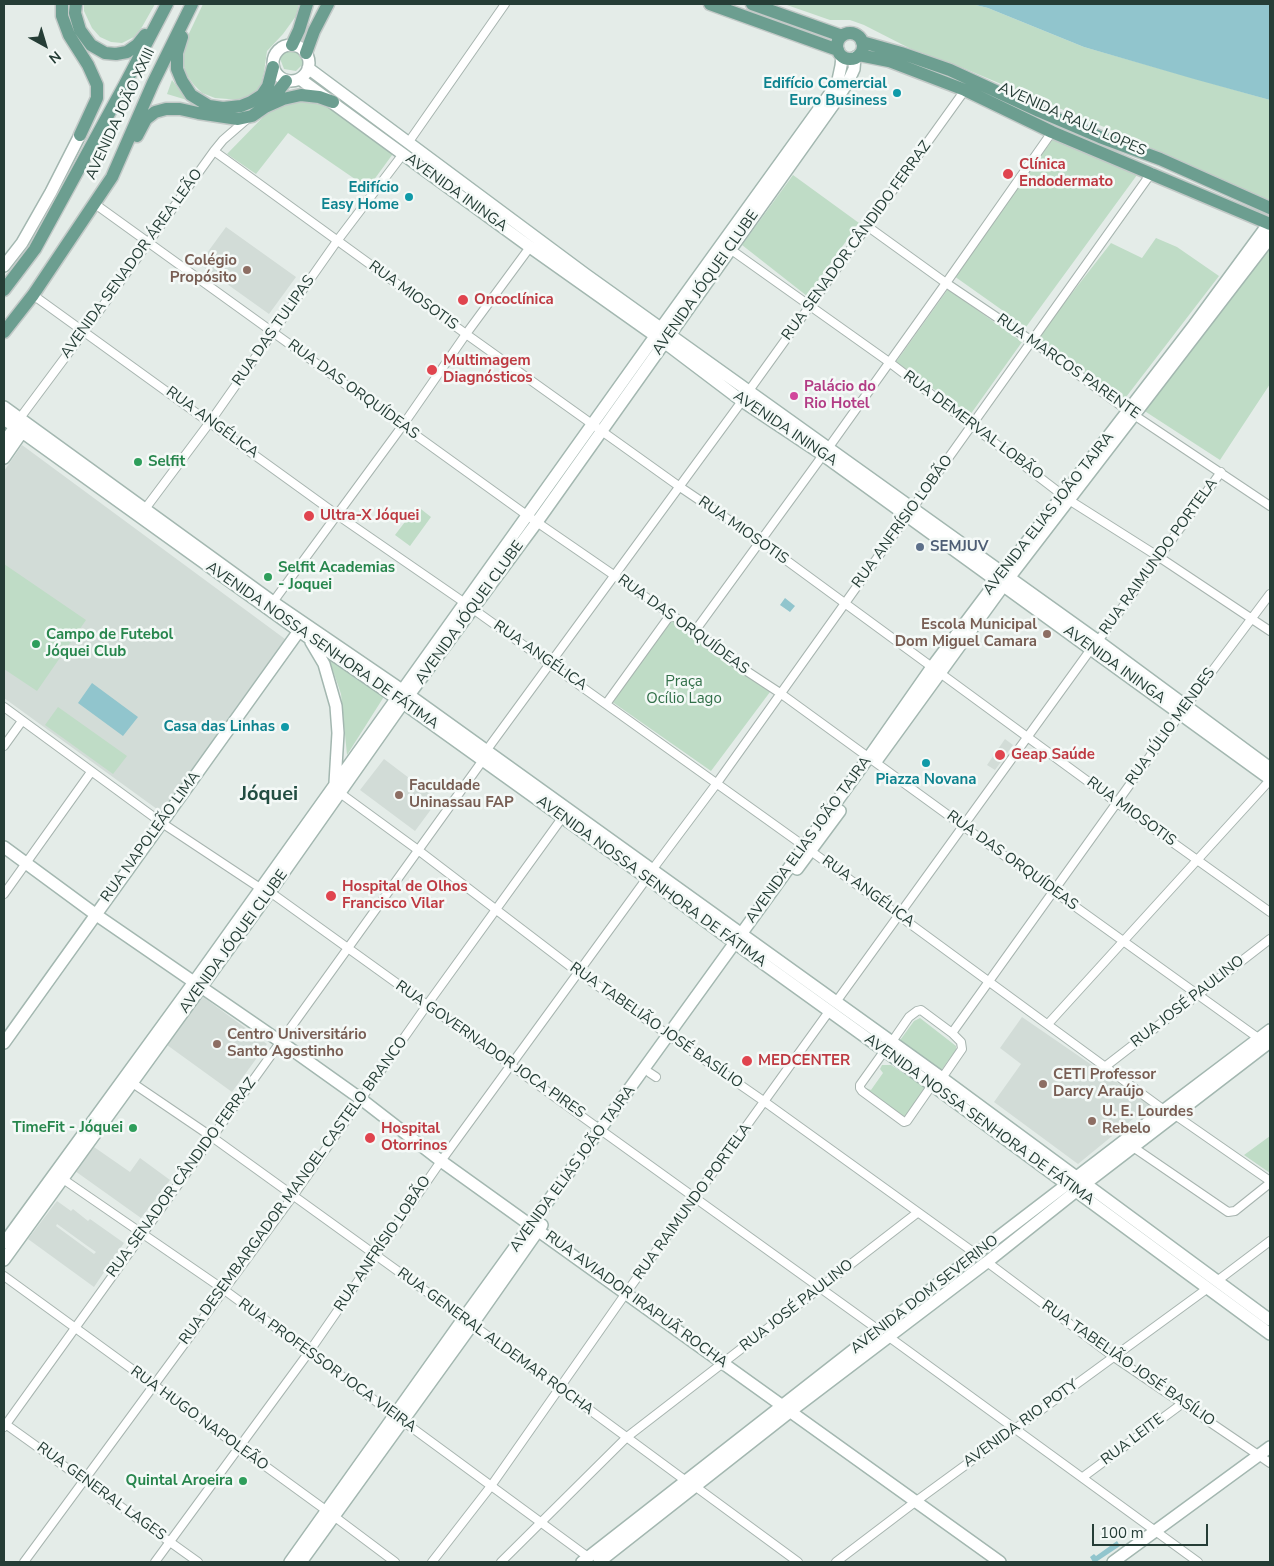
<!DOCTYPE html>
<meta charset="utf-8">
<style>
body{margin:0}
#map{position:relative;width:1274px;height:1566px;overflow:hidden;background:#e4ece8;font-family:"Nunito Sans",sans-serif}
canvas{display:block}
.frame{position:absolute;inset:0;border:5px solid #253d36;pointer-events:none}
.north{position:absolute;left:20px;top:20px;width:50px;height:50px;-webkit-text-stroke:4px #f4f9f7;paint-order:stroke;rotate:141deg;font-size:14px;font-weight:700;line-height:20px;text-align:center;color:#253d36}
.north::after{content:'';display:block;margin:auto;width:18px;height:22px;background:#253d36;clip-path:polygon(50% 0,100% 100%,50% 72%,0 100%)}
.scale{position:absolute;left:1092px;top:1524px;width:116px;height:22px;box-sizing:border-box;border:2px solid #253d36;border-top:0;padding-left:6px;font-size:15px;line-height:18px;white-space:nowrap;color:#253d36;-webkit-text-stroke:4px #f4f9f7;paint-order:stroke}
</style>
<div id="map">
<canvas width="1274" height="1566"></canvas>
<div class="frame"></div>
<div class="north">N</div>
<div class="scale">100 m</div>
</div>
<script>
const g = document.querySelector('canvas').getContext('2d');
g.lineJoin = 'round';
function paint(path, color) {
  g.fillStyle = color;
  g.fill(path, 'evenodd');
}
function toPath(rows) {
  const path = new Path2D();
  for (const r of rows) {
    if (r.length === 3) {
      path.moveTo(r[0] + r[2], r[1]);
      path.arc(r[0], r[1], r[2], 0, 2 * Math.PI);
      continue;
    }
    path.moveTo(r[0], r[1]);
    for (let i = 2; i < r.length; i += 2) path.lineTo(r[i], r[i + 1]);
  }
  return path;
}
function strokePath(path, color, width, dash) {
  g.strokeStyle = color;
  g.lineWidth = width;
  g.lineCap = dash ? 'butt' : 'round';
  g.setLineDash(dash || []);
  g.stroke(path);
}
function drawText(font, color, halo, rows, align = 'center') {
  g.font = font + ' "Nunito Sans",sans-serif';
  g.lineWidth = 5;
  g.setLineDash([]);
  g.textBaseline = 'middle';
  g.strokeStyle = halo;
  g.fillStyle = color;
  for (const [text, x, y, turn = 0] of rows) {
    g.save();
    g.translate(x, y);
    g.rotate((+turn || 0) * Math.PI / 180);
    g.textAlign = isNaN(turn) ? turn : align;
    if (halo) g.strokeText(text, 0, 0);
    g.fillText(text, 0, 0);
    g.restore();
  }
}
paint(toPath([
 [226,227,296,277,269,314,199,264],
 [22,445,285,639,161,812,4,698,4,471],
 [1005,739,1013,745,995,770,987,765],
 [384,759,438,800,415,831,360,790],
 [202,996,267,1044,232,1092,167,1045],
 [1022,1017,1150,1105,1078,1164,994,1102,1021,1064,1000,1048],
 [94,1147,130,1172,140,1158,170,1180,141,1218,75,1171],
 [57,1201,71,1211,73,1209,88,1221,90,1219,124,1243,94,1287,28,1239],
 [57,1224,86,1245,96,1252,94,1254,56,1226]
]), '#d2dcd7');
paint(toPath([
 [84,4,155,4,142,27,134,37,122,43,111,42,100,37,92,28,84,11],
 [203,4,299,4,296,16,283,34,267,51,264,72,261,85,252,95,241,100,215,98,202,93,194,85,186,74,184,66,184,44],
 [784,4,972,4,988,8,1084,47,1270,100,1270,202,1233,186,1109,129,963,68,911,49,864,25,850,20,830,20],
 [287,49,298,50,303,56,304,63,296,71,284,69,279,56],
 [172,80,187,100,167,94],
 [297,98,329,104,395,151,368,188,288,133,256,174,227,154,266,114,274,108],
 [1053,139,1137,175,1026,327,954,276],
 [793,175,859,223,807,296,742,245],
 [1156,238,1177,247,1219,276,1123,401,1037,338,1111,243,1142,258],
 [1270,243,1270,384,1220,460,1143,410],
 [948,289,1022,342,970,415,896,362],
 [417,506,431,517,410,546,395,535],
 [4,564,86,620,37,691,4,669],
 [671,619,770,692,711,771,611,701],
 [328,656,385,695,347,755,341,694],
 [58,707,127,756,113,774,45,725],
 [920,1018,956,1046,956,1050,940,1072,898,1043,914,1021],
 [882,1065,891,1065,926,1088,905,1117,905,1120,864,1092,866,1088,871,1090,883,1073,880,1069],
 [1270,1136,1270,1173,1244,1155]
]), '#bfdcc6');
paint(toPath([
 [972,4,1270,4,1270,100,1194,79,1084,47,988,8],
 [785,598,795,606,790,612,780,605],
 [92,683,138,717,123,736,78,703],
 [1117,1541,1120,1546,1096,1562,1093,1562,1090,1557,1094,1554,1096,1556]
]), '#91c5cd');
const street = toPath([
 [408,143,505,4],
 [214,151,466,334,680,487,760,541,1116,802,1270,912],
 [95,204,528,516,695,631,742,668,780,693,963,826,1261,1040],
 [867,226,946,283,1032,341,1128,411,1270,506],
 [730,249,889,362,1069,500,1159,557,1270,631],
 [33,295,336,514,465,603],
 [748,392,965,90],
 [20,418,84,332,214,151,223,140,246,120],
 [829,447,946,283,1052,132],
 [145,509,210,422,337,241,403,154],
 [273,602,403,425,466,334,530,247],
 [473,609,804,846,1164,1110],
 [695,631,823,455],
 [1098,641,1221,472],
 [606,704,671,614],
 [4,707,162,823,260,888],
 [4,746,22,721],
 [486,751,742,401],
 [340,793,418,850,579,973,765,1102,976,1254],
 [652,870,717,783,1152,172],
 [270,892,880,1331],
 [4,894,91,772],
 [836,1002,1091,649],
 [1048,1024,1270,780],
 [952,1033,1186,706,1270,594],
 [891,1043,909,1017,917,1011,921,1010,952,1033,961,1042,962,1049,942,1078],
 [885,1050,860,1085,860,1088,862,1091,904,1122,907,1121,932,1085],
 [1106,1066,1270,939],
 [650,1073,656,1077],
 [131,1082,212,1137,560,1388,686,1481],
 [1175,1115,1270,1181],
 [1133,1147,1228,1212,1235,1211,1270,1183],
 [60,1177,223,1289,588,1557],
 [987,1262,1114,1357,1270,1463],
 [4,1276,327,1511,395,1562],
 [1217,1281,1270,1241],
 [889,1337,1198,1562],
 [4,1423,198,1562],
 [4,1427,483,760],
 [1083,1477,1183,1403],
 [696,1487,798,1562],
 [24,1562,293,1196,427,1005,562,818],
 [155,1562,309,1352,441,1161,647,878],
 [432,1562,491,1486,626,1293,830,1010],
 [501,1562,627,1437,917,1213],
 [836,1562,915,1502,1208,1288]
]);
const secondary = toPath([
 [291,63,18],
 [308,68,585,274,1098,641,1270,768],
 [300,79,530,247,664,342,742,401,823,455,1270,779],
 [4,266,22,243,51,192,80,135],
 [4,407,273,602,402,690,942,1078,1270,1320],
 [4,419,299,631,396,698,647,878,735,943,932,1085,1270,1334],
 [4,442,15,427],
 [4,458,22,432],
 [311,642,324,664,336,706,338,733,335,783],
 [877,760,1009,578,1270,238],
 [4,847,95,914,281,1042,361,1099,441,1161,1000,1562],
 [797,869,840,811],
 [4,1043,299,631],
 [4,1243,194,982,661,328,829,95,838,80,841,66,842,56],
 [4,1260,270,892,403,703,537,522,836,101,849,80,854,69,855,57],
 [290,1562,463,1319,869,757,932,667,1002,574,1194,325,1269,223],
 [301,1562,472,1325,542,1225],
 [582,1562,976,1254,1164,1110,1270,1030],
 [599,1562,791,1411,987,1262,1085,1184,1270,1042],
 [1113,1562,1270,1447]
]);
const primary = toPath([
 [62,4,62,16,69,35,88,65,97,85,97,98,80,135],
 [76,4,75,13,80,30,91,45,105,53,116,54,127,52,137,45,145,35],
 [710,4,838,50],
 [752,4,842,36],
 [850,46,13],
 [182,37,177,53,177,69,182,81,191,95,209,106,223,108,241,106,251,102,262,95,268,86,273,67],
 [862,42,901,53,950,70,1039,111,1100,137,1160,159,1270,208],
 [292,45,299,30,307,4],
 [306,53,314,31,328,4],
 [859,55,889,61,965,90,1052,132,1270,224],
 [269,103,286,81],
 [137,136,146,119,155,112,166,109,180,109,198,113,238,119,252,116,265,107,283,99,301,95,319,97,333,102],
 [4,290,35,249,124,86,167,4],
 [4,332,33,295,112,177,153,83,192,4]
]);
strokePath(street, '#a7b4af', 10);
strokePath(secondary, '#a3b7b0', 14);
strokePath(primary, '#c2c9c7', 15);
strokePath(street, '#fff', 8);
strokePath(secondary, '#fff', 11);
strokePath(primary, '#6c9e90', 12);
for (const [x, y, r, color] of [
 [897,93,5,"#0f9aa8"],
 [1008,174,6,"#e0444e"],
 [409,197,5,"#0f9aa8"],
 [247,270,5,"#8d6e63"],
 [463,300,6,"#e0444e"],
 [432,370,6,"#e0444e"],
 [794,396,5,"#d1479c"],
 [138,462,5,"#2e9e5b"],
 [309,516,6,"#e0444e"],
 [920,547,5,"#5c6f8a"],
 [268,577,5,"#2e9e5b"],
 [1047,634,5,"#8d6e63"],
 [36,644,5,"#2e9e5b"],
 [285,727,5,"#0f9aa8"],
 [1000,755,6,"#e0444e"],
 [926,763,5,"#0f9aa8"],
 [399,795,5,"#8d6e63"],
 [331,896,6,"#e0444e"],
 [217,1044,5,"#8d6e63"],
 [747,1061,6,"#e0444e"],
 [1043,1084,5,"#8d6e63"],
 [1092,1121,5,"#8d6e63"],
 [133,1128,5,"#2e9e5b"],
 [370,1138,6,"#e0444e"],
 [243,1481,5,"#2e9e5b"]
]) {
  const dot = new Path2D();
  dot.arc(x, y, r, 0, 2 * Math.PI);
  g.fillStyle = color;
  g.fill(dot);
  strokePath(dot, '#f4f9f7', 2);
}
drawText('bold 15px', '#0d838f', '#f4f9f7', [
 ["Edifício Comercial",887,84],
 ["Euro Business",887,101],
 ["Edifício",399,188],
 ["Easy Home",399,205],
 ["Casa das Linhas",275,727],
 ["Piazza Novana",926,780,"center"]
], 'right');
drawText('15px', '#253d36', '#f4f9f7', [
 ["AVENIDA JOÃO XXIII",121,114,-65],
 ["AVENIDA RAUL LOPES",1072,120,24],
 ["AVENIDA ININGA",456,193,36],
 ["RUA SENADOR CÂNDIDO FERRAZ",857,241,-54],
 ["AVENIDA SENADOR ÁREA LEÃO",132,264,-54],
 ["AVENIDA JÓQUEI CLUBE",706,283,-55],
 ["RUA MIOSOTIS",413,296,36],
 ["RUA DAS TULIPAS",274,331,-55],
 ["RUA MARCOS PARENTE",1068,367,35],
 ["RUA DAS ORQUÍDEAS",353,390,36],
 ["RUA ANGÉLICA",212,423,36],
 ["RUA DEMERVAL LOBÃO",973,426,37],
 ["AVENIDA ININGA",785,429,34],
 ["AVENIDA ELIAS JOÃO TAJRA",1049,514,-52],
 ["RUA ANFRÍSIO LOBÃO",903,522,-54],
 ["RUA MIOSOTIS",743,531,35],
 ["RUA RAIMUNDO PORTELA",1159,557,-54],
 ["AVENIDA JÓQUEI CLUBE",470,613,-54],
 ["RUA DAS ORQUÍDEAS",683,625,36],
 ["AVENIDA NOSSA SENHORA DE FÁTIMA",322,646,35],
 ["RUA ANGÉLICA",540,656,35],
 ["AVENIDA ININGA",1114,665,36],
 ["RUA JÚLIO MENDES",1171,727,-54],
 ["RUA MIOSOTIS",1131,812,36],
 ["RUA NAPOLEÃO LIMA",151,837,-54],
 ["AVENIDA ELIAS JOÃO TAJRA",809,840,-54],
 ["RUA DAS ORQUÍDEAS",1012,861,36],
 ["AVENIDA NOSSA SENHORA DE FÁTIMA",651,882,36],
 ["RUA ANGÉLICA",868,892,36],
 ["AVENIDA JÓQUEI CLUBE",234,942,-54],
 ["RUA JOSÉ PAULINO",1188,1002,-38],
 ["RUA TABELIÃO JOSÉ BASÍLIO",656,1026,35],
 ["RUA GOVERNADOR JOCA PIRES",490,1050,35],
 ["AVENIDA NOSSA SENHORA DE FÁTIMA",979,1120,36],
 ["AVENIDA ELIAS JOÃO TAJRA",573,1169,-54],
 ["RUA SENADOR CÂNDIDO FERRAZ",182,1178,-54],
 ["RUA DESEMBARGADOR MANOEL CASTELO BRANCO",294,1191,-54],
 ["RUA RAIMUNDO PORTELA",693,1202,-54],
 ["RUA ANFRÍSIO LOBÃO",383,1244,-56],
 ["AVENIDA DOM SEVERINO",925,1295,-38],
 ["RUA AVIADOR IRAPUÃ ROCHA",636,1300,36],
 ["RUA JOSÉ PAULINO",797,1306,-38],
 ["RUA GENERAL ALDEMAR ROCHA",495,1342,36],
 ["RUA TABELIÃO JOSÉ BASÍLIO",1128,1364,35],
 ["RUA PROFESSOR JOCA VIEIRA",327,1366,36],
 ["RUA HUGO NAPOLEÃO",199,1419,36],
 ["AVENIDA RIO POTY",1021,1424,-36],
 ["RUA LEITE",1133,1440,-37],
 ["RUA GENERAL LAGES",101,1492,36]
]);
drawText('bold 15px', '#be3a42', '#f4f9f7', [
 ["Clínica",1019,165],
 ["Endodermato",1019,182],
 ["Oncoclínica",474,300],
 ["Multimagem",443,361],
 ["Diagnósticos",443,378],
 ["Ultra-X Jóquei",320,516],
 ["Geap Saúde",1011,755],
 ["Hospital de Olhos",342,887],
 ["Francisco Vilar",342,904],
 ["MEDCENTER",758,1061],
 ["Hospital",381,1129],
 ["Otorrinos",381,1146]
], 'left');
drawText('bold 15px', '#785e54', '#f4f9f7', [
 ["Colégio",237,261,"right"],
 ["Propósito",237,278,"right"],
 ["Escola Municipal",1037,625,"right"],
 ["Dom Miguel Camara",1037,642,"right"],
 ["Faculdade",409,786],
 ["Uninassau FAP",409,803],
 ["Centro Universitário",227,1035],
 ["Santo Agostinho",227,1052],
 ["CETI Professor",1053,1075],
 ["Darcy Araújo",1053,1092],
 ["U. E. Lourdes",1102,1112],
 ["Rebelo",1102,1129]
], 'left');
drawText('bold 15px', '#b23c85', '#f4f9f7', [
 ["Palácio do",804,387],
 ["Rio Hotel",804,404]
], 'left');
drawText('bold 15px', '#27864d', '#f4f9f7', [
 ["Selfit",148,462],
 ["Selfit Academias",278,568],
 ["- Joquei",278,585],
 ["Campo de Futebol",46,635],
 ["Jóquei Club",46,652],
 ["TimeFit - Jóquei",123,1128,"right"],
 ["Quintal Aroeira",233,1481,"right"]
], 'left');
drawText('bold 15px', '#4e5e75', '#f4f9f7', [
 ["SEMJUV",930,547]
], 'left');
drawText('15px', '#327049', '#f4f9f7', [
 ["Praça",684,682],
 ["Ocílio Lago",684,699]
]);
drawText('bold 20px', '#224d42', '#f4f9f7', [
 ["Jóquei",269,795]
]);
</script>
